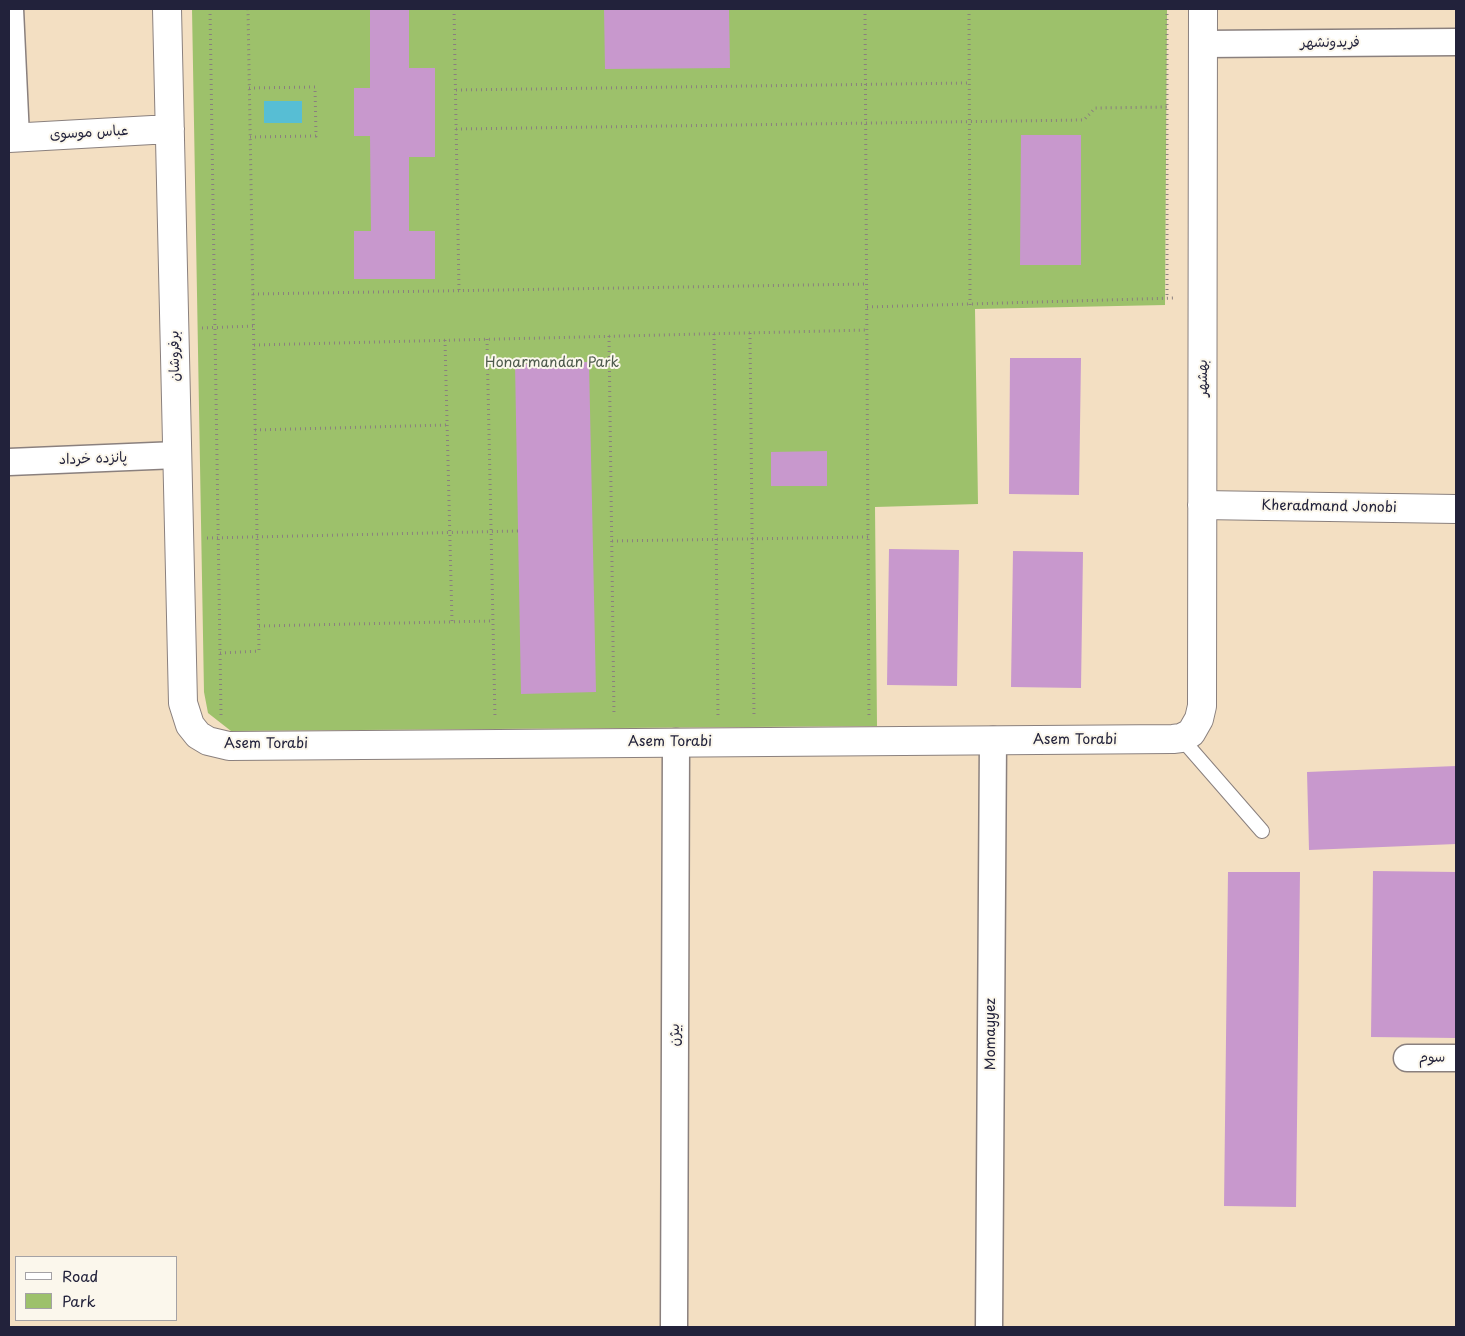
<!DOCTYPE html>
<meta charset="utf-8">
<style>
body{margin:0}
#map{position:relative;width:1465px;height:1336px;overflow:hidden;background:#f3dfc2;font-family:"Playpen Sans",sans-serif}
canvas{display:block}
.frame{position:absolute;inset:0;border:10px solid #22223b;pointer-events:none}
.legend{position:absolute;left:15px;top:1256px;width:162px;height:65px;box-sizing:border-box;background:#fbf7ec;border:1px solid #a4a2a5;margin:0;padding:6px 9px;list-style:none;font-size:15px;color:#22223b}
.legend li{display:flex;align-items:center;gap:10px;height:25px}
.legend b{width:25px;border:1px solid #a4a2a5}
</style>
<div id="map">
<canvas width="1465" height="1336"></canvas>
<div class="frame"></div>
<ul class="legend">
<li><b style="height:6px;background:#fff"></b>Road</li>
<li><b style="height:14px;background:#9dc16b"></b>Park</li>
</ul>
</div>
<script>
const g = document.querySelector('canvas').getContext('2d');
g.lineJoin = 'round';
function paint(path, color) {
  g.fillStyle = color;
  g.fill(path, 'evenodd');
}
function toPath(rows) {
  const path = new Path2D();
  for (const r of rows) {
    path.moveTo(r[0], r[1]);
    for (let i = 2; i < r.length; i += 2) path.lineTo(r[i], r[i + 1]);
  }
  return path;
}
function strokePath(path, color, width, dash) {
  g.strokeStyle = color;
  g.lineWidth = width;
  g.lineCap = dash ? 'butt' : 'round';
  g.setLineDash(dash || []);
  g.stroke(path);
}
function drawText(font, color, halo, rows, align = 'center') {
  g.font = font + ' "Playpen Sans","Playpen Sans Arabic",sans-serif';
  g.lineWidth = 4;
  g.setLineDash([]);
  g.textBaseline = 'middle';
  g.strokeStyle = halo;
  g.fillStyle = color;
  for (const [text, x, y, turn = 0] of rows) {
    g.save();
    g.translate(x, y);
    g.rotate((+turn || 0) * Math.PI / 180);
    g.textAlign = isNaN(turn) ? turn : align;
    if (halo) g.strokeText(text, 0, 0);
    g.fillText(text, 0, 0);
    g.restore();
  }
}
paint(toPath([
 [192,9,1167,9,1165,305,975,309,978,504,875,507,877,726,231,731,208,713,204,692]
]), '#9dc16b');
paint(toPath([
 [264,101,302,101,302,123,264,123]
]), '#57bed4');
paint(toPath([
 [370,9,409,9,409,68,435,68,435,157,409,157,409,231,435,231,435,279,354,279,354,231,371,231,370,136,354,136,354,88,370,88],
 [604,9,729,9,730,68,605,69],
 [1021,135,1081,135,1081,265,1020,265],
 [1010,358,1081,358,1079,495,1009,494],
 [589,362,596,692,521,694,515,364],
 [827,451,827,486,771,486,771,452],
 [889,549,959,550,957,686,887,685],
 [1013,551,1083,552,1081,688,1011,687],
 [1456,766,1456,844,1309,850,1307,772],
 [1373,871,1456,872,1456,1038,1371,1037],
 [1228,872,1300,872,1296,1207,1224,1206]
]), '#c898cd');
const service = toPath([
 [1181,738,1262,831]
]);
const minor = toPath([
 [10,9,16,137],
 [1203,44,1456,42],
 [9,462,177,455],
 [1407,1058,1456,1058],
 [674,1327,676,742],
 [989,1327,993,740]
]);
const tertiary = toPath([
 [167,9,183,703,190,725,198,735,208,741,229,746,1173,739,1181,738,1191,733,1199,719,1202,706,1203,9],
 [9,138,170,129],
 [1202,505,1456,509]
]);
strokePath(service, '#8a807e', 16);
strokePath(minor, '#8a807e', 29);
strokePath(tertiary, '#8a807e', 30);
strokePath(toPath([
 [210,9,221,716],
 [454,9,459,290],
 [865,9,869,716],
 [969,9,970,305],
 [1167,9,1167,298],
 [249,88,315,87,316,136,250,137],
 [456,90,969,83],
 [456,129,1084,120,1095,108,1167,107],
 [253,294,867,284],
 [867,307,1175,298],
 [202,328,254,326],
 [750,333,754,717],
 [714,334,718,716],
 [609,336,614,716],
 [487,339,495,718],
 [445,340,452,622],
 [254,345,867,330],
 [255,430,447,425],
 [207,538,518,531],
 [612,541,868,537],
 [259,626,493,621],
 [220,653,259,651,248,9]
]), '#8a807e', 3, [1, 4]);
strokePath(service, '#fff', 14);
strokePath(minor, '#fff', 26);
strokePath(tertiary, '#fff', 28);
drawText('14px', '#22223b', '#fbf7ec', [
 ["فریدونشهر",1330,43,-1],
 ["عباس موسوی",89,133,-3],
 ["برفروشان",175,356,-91],
 ["بهشهر",1203,378,-90],
 ["پانزده خرداد",93,459,-2],
 ["Kheradmand Jonobi",1329,507,1],
 ["Asem Torabi",1075,740],
 ["Asem Torabi",670,742],
 ["Asem Torabi",266,744],
 ["Momayyez",991,1034,-90],
 ["بیژن",675,1035,-90],
 ["سوم",1432,1058,-1]
]);
drawText('14px', '#4d5a4c', '#fbf7ec', [
 ["Honarmandan Park",552,363]
]);
</script>
